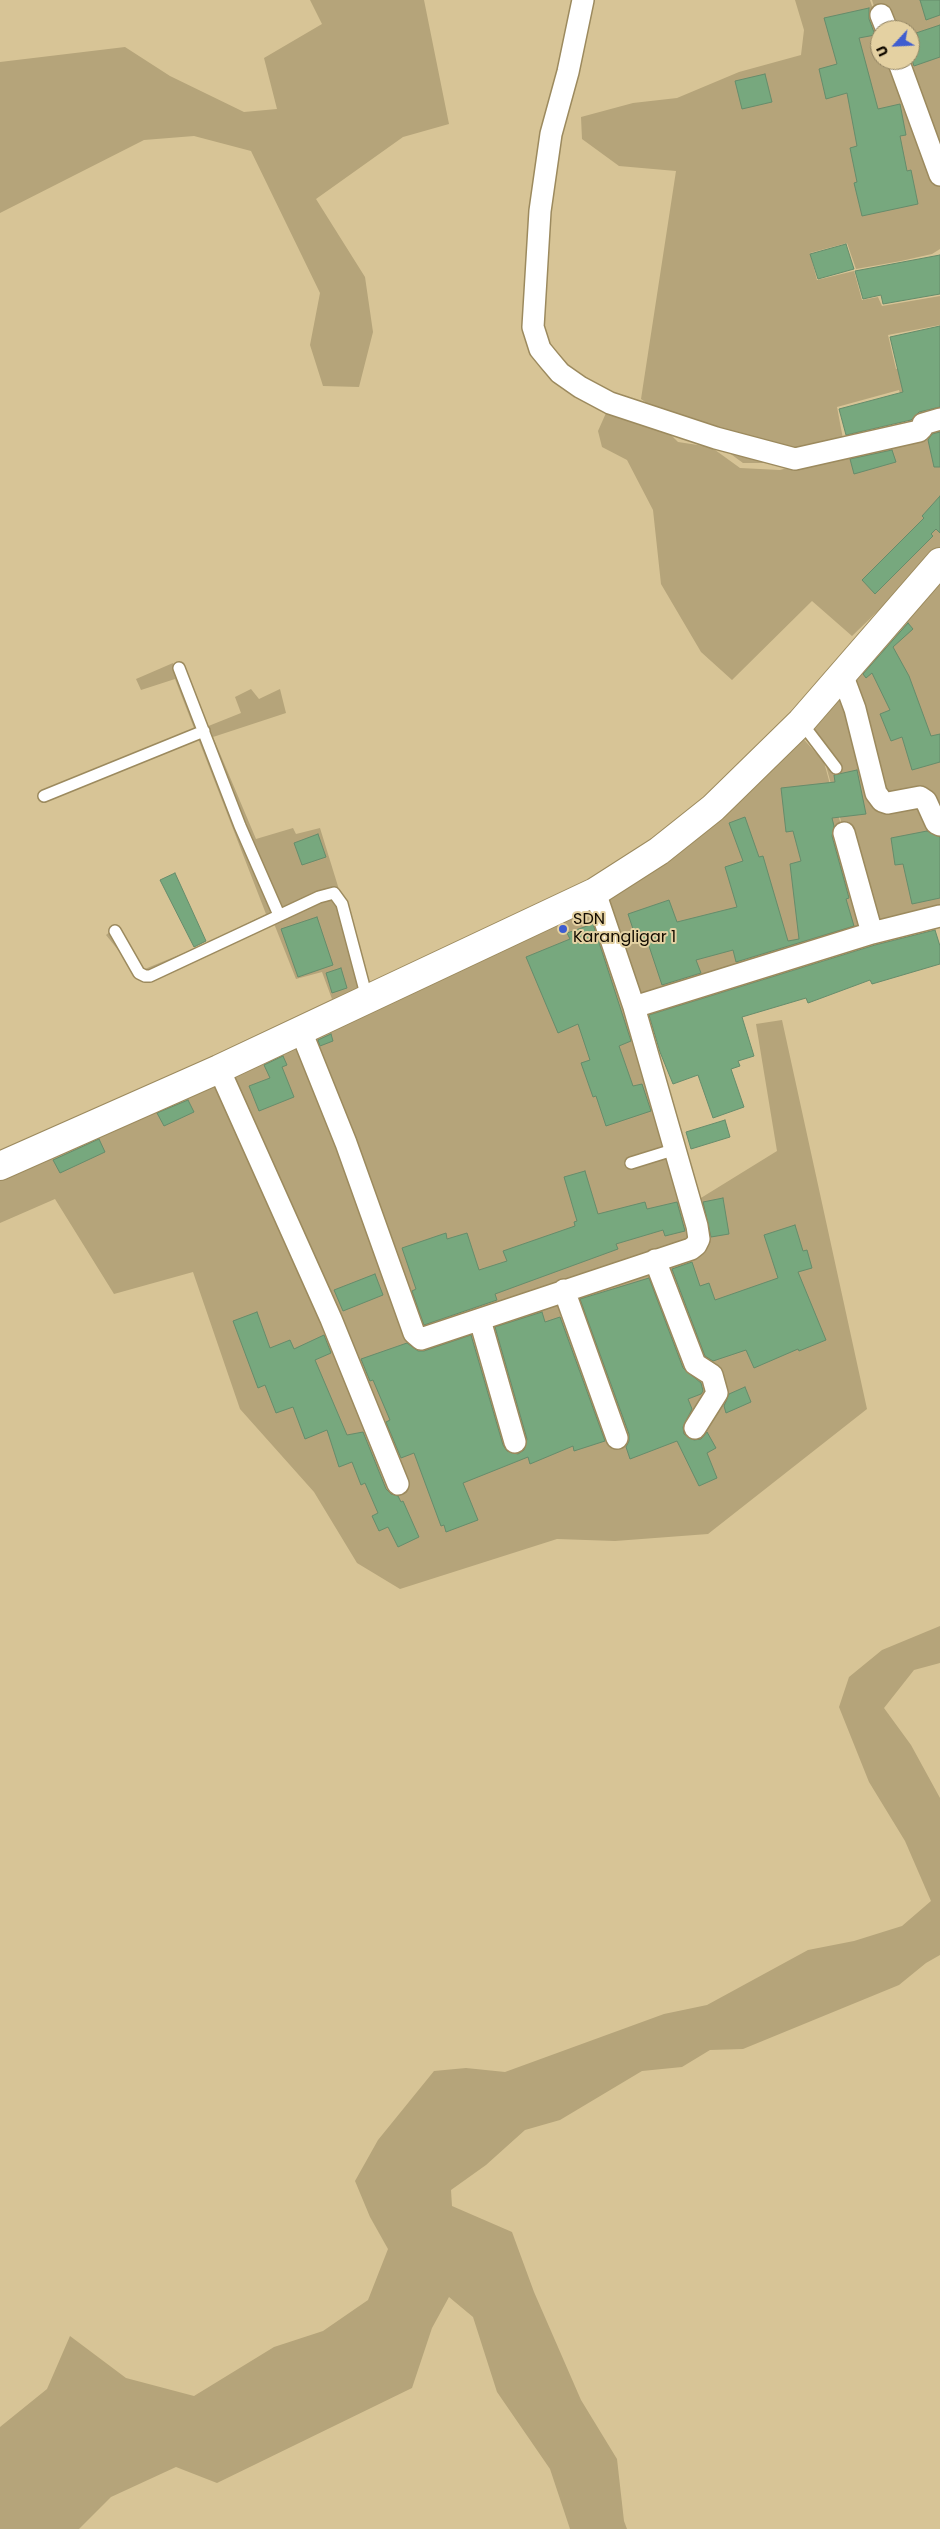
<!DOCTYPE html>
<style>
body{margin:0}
#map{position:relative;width:940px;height:2529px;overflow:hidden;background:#d7c496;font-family:Poppins,sans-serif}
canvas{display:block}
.north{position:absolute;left:870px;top:20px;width:50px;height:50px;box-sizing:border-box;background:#e4d1a2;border:1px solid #908261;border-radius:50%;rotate:245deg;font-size:14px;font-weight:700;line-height:20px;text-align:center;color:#120b00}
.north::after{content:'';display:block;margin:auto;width:18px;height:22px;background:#3f5dd0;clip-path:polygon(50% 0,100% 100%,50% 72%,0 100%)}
</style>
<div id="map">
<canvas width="940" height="2529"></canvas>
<div class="north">U</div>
</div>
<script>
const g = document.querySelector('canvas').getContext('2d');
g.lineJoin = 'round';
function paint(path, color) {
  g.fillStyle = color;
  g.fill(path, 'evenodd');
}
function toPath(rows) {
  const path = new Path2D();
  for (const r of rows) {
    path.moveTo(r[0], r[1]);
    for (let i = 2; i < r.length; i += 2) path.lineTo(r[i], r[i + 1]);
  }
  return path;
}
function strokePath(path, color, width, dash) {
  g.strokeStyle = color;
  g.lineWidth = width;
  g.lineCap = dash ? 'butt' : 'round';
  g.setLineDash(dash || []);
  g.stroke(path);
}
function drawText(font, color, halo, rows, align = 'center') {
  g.font = font + ' Poppins,sans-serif';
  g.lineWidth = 4;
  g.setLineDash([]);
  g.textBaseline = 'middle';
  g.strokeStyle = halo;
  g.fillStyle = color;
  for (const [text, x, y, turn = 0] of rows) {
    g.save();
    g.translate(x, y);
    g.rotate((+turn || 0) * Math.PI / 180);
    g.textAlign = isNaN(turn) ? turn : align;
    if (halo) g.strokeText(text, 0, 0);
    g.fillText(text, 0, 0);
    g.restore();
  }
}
paint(toPath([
 [310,0,424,0,449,124,403,137,316,199,365,277,373,332,359,387,323,386,310,345,320,293,251,151,194,136,144,140,0,213,0,62,125,47,170,76,244,112,277,109,264,58,322,24],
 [795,0,870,0,880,30,880,60,901,60,940,172,940,249,932,254,901,261,856,269,847,243,810,253,817,280,854,271,862,300,878,297,882,306,940,296,940,325,888,335,896,369,911,365,921,391,926,415,909,425,899,390,837,407,844,444,777,463,743,463,713,441,660,412,641,399,676,171,619,166,582,139,581,117,633,103,677,98,739,72,801,55,804,30],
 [872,0,940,0,940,165,903,60,910,60,910,30,890,30,878,19],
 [619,404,651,415,678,442,711,447,740,468,780,470,915,432,940,421,940,551,852,636,812,601,732,680,701,652,661,584,653,510,627,460,602,447,598,431,606,413],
 [940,560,940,914,871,932,825,762,792,724],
 [173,663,201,729,241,713,235,697,251,689,259,699,280,689,286,713,213,737,256,839,293,828,296,834,320,828,366,977,377,998,592,901,696,1201,777,1151,756,1024,782,1020,867,1409,708,1534,615,1541,557,1539,400,1589,357,1563,314,1492,240,1409,193,1272,114,1294,55,1199,0,1223,0,1151,125,1097,332,999,322,972,296,979,271,916,139,976,106,935,111,931,140,971,208,943,266,914,175,679,141,690,136,679],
 [791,725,824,762,870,933,633,1008,596,894],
 [940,1626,940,1663,914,1670,884,1708,911,1745,940,1798,940,1955,926,1963,899,1985,743,2049,710,2050,682,2067,642,2071,560,2120,525,2130,486,2165,451,2190,452,2206,512,2232,534,2292,581,2400,617,2459,624,2521,627,2529,570,2529,550,2469,497,2392,473,2317,449,2297,432,2328,412,2388,217,2483,176,2467,111,2497,79,2529,0,2529,0,2427,47,2389,70,2336,126,2378,194,2396,274,2347,323,2331,368,2300,388,2249,370,2217,355,2181,378,2140,434,2071,466,2068,505,2072,664,2014,707,2005,808,1950,854,1941,902,1926,931,1901,905,1841,869,1782,839,1707,849,1677,882,1650]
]), '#b5a47a');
const building = toPath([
 [920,0,940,0,940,15,926,20,920,0],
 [869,8,869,19,875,35,859,38,878,109,900,104,906,135,900,136,907,171,911,170,918,204,862,216,854,183,857,182,850,148,857,146,847,93,826,99,819,69,837,64,824,18,869,8],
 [940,25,940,57,914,66,910,54,910,35,940,25],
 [765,74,772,102,742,109,735,81,765,74],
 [846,244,854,269,818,279,810,254,846,244],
 [940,255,940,294,883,304,881,295,863,299,855,271,940,255],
 [940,326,940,407,919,412,911,420,846,435,839,409,903,392,890,337,940,326],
 [940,432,940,467,934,467,928,440,932,434,940,432],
 [892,450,896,462,854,474,850,459,892,450],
 [940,496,940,533,936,529,931,534,933,536,875,594,862,580,924,518,922,516,940,496],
 [908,623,913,629,893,647,909,676,931,736,940,734,940,762,912,770,902,737,891,741,880,714,890,710,872,673,866,678,863,674,908,623],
 [857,770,866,814,832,818,834,826,832,836,849,898,846,899,854,926,736,962,733,950,696,960,701,973,662,985,647,940,638,944,628,914,669,900,677,922,737,907,725,867,743,861,729,823,745,817,759,857,763,856,788,941,799,939,790,864,801,861,793,831,786,832,781,788,835,782,834,775,857,770],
 [927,831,940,837,940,898,912,904,903,864,895,865,891,838,927,831],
 [318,834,326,857,302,865,294,843,318,834],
 [175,873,206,941,194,947,160,880,175,873],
 [317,917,333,965,298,977,281,929,317,917],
 [593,924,631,1041,619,1046,633,1086,642,1084,651,1111,606,1126,596,1096,593,1097,581,1063,590,1060,578,1024,558,1033,526,957,570,939,567,933,593,924],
 [935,930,940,946,940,964,872,984,870,980,808,1003,806,998,742,1017,754,1056,738,1061,740,1066,731,1069,744,1107,713,1118,698,1075,673,1084,660,1052,649,1015,875,945,935,930],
 [341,968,347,988,332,993,326,973,341,968],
 [331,1034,333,1041,320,1046,318,1040,331,1034],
 [283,1056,287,1065,282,1067,294,1097,259,1111,249,1086,270,1078,264,1065,283,1056],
 [188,1100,194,1112,164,1126,157,1113,188,1100],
 [725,1120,730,1137,691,1149,686,1132,725,1120],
 [99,1139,105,1152,60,1173,53,1160,99,1139],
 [585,1171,598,1214,645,1202,647,1209,677,1202,685,1231,665,1236,663,1230,616,1244,618,1249,495,1294,497,1300,424,1325,412,1291,416,1289,402,1248,446,1233,447,1239,467,1233,479,1270,507,1261,503,1251,575,1226,574,1222,577,1221,564,1177,585,1171],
 [723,1198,729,1234,711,1237,703,1202,723,1198],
 [795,1225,803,1251,807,1250,812,1268,798,1272,826,1340,799,1351,798,1349,754,1368,746,1350,713,1361,705,1356,672,1269,692,1262,700,1286,709,1283,715,1300,778,1278,764,1235,795,1225],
 [375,1274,383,1295,343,1311,334,1290,375,1274],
 [649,1278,683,1368,701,1383,703,1391,701,1394,688,1399,692,1409,683,1427,684,1434,694,1440,701,1439,707,1432,716,1448,707,1453,717,1478,699,1486,677,1441,630,1459,626,1447,629,1441,629,1434,580,1299,649,1278],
 [257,1312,270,1348,290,1340,294,1349,324,1335,331,1353,315,1360,347,1435,363,1432,386,1489,391,1494,398,1496,401,1502,403,1501,419,1537,398,1547,388,1527,379,1531,372,1516,378,1513,365,1483,361,1485,352,1462,339,1467,327,1430,305,1439,293,1407,276,1413,265,1385,258,1388,233,1321,257,1312],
 [542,1312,545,1322,560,1317,605,1441,574,1451,573,1446,530,1464,528,1457,463,1483,478,1520,446,1532,444,1525,441,1526,414,1453,401,1458,386,1422,390,1420,373,1380,370,1381,361,1359,407,1343,418,1351,424,1351,471,1335,503,1445,507,1451,518,1454,524,1450,527,1439,495,1327,542,1312],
 [745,1387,751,1402,726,1413,724,1406,729,1394,745,1387]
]);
paint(building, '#77a87e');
strokePath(building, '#668c6b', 1);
const service = toPath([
 [179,668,240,826,279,915],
 [801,722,836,768],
 [44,796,204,731],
 [115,931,139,973,145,976,150,976,319,897,334,893,342,904,367,998],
 [631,1163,676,1149]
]);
const minor = toPath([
 [583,0,568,72,551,134,540,211,533,327,540,349,549,360,560,373,580,387,610,403,716,438,795,459,919,431,922,428,923,424,940,419],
 [881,15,887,30],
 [898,60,940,175],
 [842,674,855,709,876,793,882,801,888,803,920,797,926,801,936,823,940,825],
 [844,833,872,933],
 [634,1007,872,933,940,916],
 [301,1031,346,1143,414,1333,421,1339,691,1249,696,1245,699,1239,697,1226,634,1007,595,892],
 [219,1069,331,1319,398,1484],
 [655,1260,695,1364,712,1375,717,1393,695,1428],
 [564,1290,617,1438],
 [480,1320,515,1442]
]);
const tertiary = toPath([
 [0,1166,219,1069,595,892,659,851,713,808,801,722,940,562]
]);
strokePath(service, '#9c8a5e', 14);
strokePath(minor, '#9c8a5e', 24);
strokePath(tertiary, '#9c8a5e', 30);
strokePath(service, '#fff', 11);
strokePath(minor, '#fff', 21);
strokePath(tertiary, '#fff', 28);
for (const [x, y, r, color] of [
 [563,929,5,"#3f5dd0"]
]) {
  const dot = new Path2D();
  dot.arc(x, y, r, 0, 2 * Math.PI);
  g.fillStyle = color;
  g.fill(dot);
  strokePath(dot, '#e4d1a2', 2);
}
drawText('16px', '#120b00', '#e4d1a2', [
 ["SDN",573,920],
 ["Karangligar 1",573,938]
], 'left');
</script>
